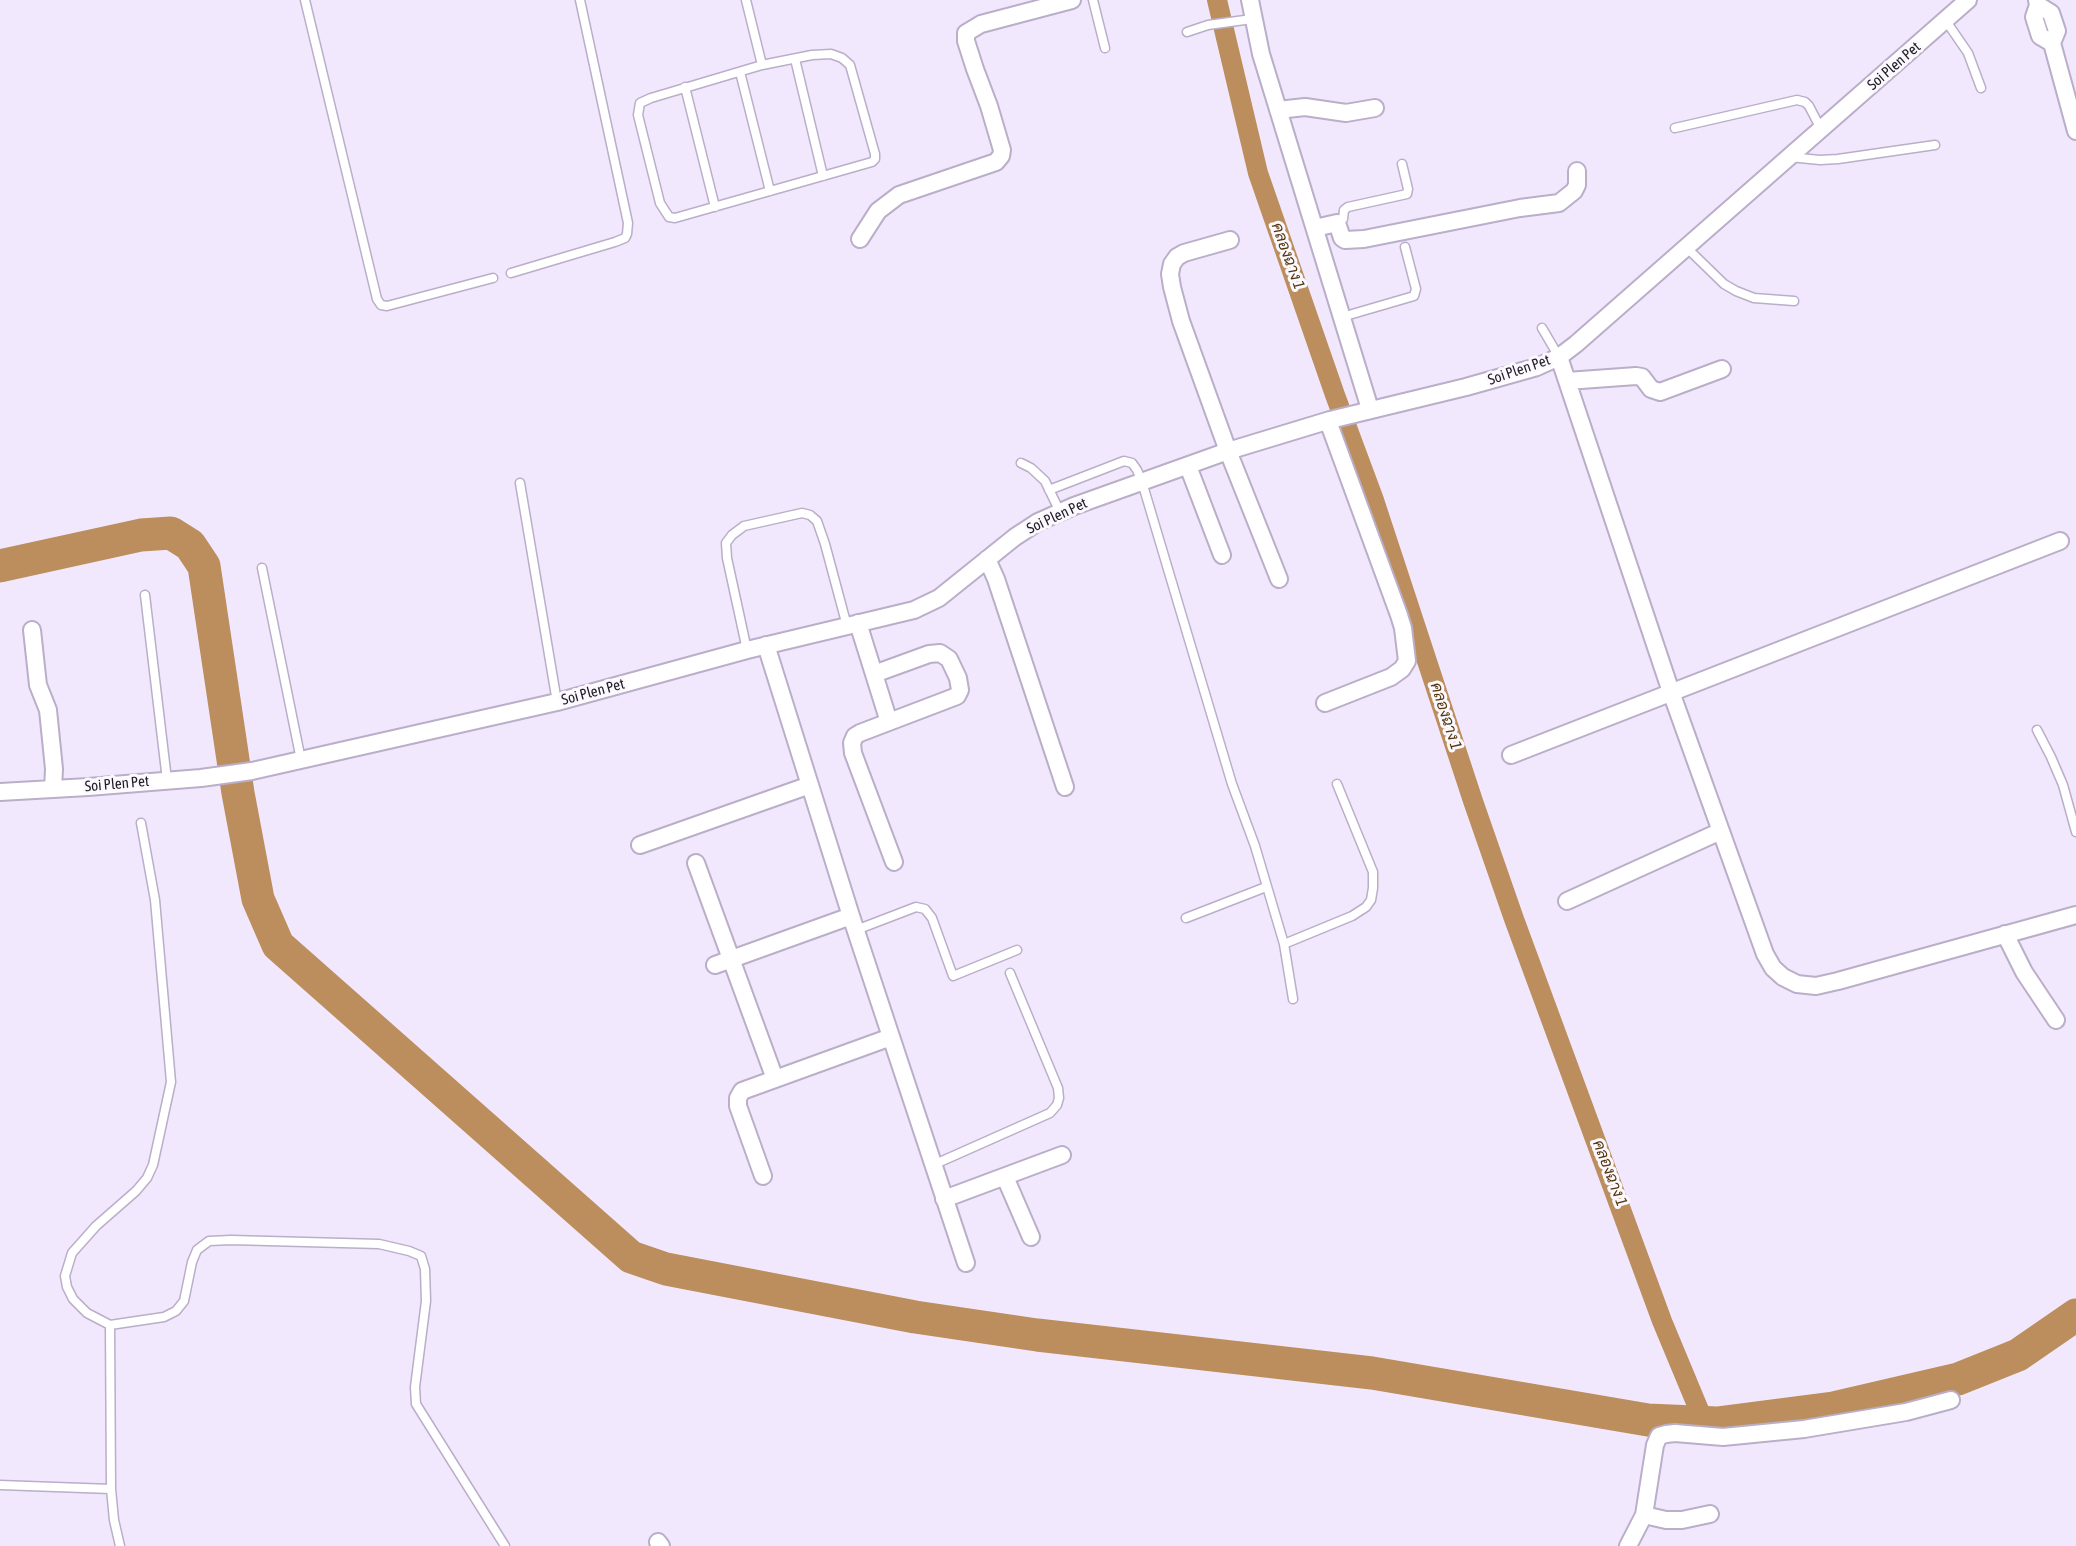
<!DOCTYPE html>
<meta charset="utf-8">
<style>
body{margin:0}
canvas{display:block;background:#f2e8fe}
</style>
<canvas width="2076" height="1546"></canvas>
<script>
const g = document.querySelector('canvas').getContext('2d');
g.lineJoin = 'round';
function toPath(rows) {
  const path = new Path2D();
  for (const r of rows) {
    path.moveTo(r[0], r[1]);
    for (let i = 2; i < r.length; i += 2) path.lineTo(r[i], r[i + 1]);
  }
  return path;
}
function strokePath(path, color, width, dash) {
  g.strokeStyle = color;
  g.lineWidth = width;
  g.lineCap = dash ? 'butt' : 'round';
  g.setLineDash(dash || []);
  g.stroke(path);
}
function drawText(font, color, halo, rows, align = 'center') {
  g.font = font + ' "Asap Condensed",Sarabun,sans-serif';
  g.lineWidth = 6;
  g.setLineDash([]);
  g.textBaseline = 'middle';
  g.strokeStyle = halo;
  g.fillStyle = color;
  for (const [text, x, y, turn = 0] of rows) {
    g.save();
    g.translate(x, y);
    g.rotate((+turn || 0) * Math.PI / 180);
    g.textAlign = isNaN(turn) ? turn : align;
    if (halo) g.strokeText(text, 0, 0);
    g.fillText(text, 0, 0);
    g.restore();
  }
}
strokePath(toPath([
 [1217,0,1258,173,1335,395,1374,500,1473,801,1514,919,1662,1321,1704,1422]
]), '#bc8e5d', 20);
strokePath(toPath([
 [0,566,141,535,171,533,190,545,204,566,238,793,258,899,278,945,631,1257,666,1269,915,1317,1037,1335,1372,1373,1648,1420,1717,1423,1833,1408,1958,1379,2018,1355,2076,1315]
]), '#bc8e5d', 33);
const lane = toPath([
 [305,0,377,299,381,305,387,306,493,278],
 [746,0,762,65,651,98,640,103,638,115,660,203,669,217,675,218,770,191,872,162,875,159,875,154,850,65,842,58,831,54,812,55,762,65],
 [1093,0,1105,48],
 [1946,21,1968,53,1981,88],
 [1187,32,1208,25,1252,19],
 [795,59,823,176],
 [740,72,770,191],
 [685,87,715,207],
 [1675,128,1797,100,1805,102,1809,106,1821,129],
 [1789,157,1820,160,1838,159,1935,145],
 [1337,223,1343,219,1344,210,1348,207,1407,194,1408,189,1402,164],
 [1687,248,1724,284,1736,291,1754,298,1794,301],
 [511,273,615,242,625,238,627,234,628,223,580,0],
 [1342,317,1414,296,1416,289,1405,247],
 [1542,328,1559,357],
 [1021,463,1031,468,1045,481,1060,512],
 [520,483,557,702],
 [1049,490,1124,461,1132,463,1137,470,1142,482,1232,784,1255,846,1284,944,1293,999],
 [262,568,301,760],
 [145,595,167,780],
 [747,650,727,558,726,543,732,535,744,526,802,513,810,515,817,521,825,544,847,626],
 [2037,730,2051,757,2063,785,2076,832],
 [1186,918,1266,887],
 [856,930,916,907,925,909,932,918,953,976,1017,950],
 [1284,944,1352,916,1366,907,1371,900,1373,888,1373,872,1337,784],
 [933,1165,1050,1113,1057,1105,1059,1098,1058,1088,1010,973],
 [110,1325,87,1313,73,1299,67,1287,65,1276,72,1253,96,1226,136,1191,147,1178,153,1165,171,1082,155,900,141,823],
 [0,1485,111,1489,114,1520,120,1546],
 [111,1489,110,1325,164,1317,176,1311,184,1301,192,1262,197,1250,209,1241,231,1240,379,1244,409,1251,421,1256,425,1269,426,1301,415,1387,416,1404,505,1546]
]);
const street = toPath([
 [1250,0,1261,54,1370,409],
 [2037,0,2038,5,2034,17,2040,36,2052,43],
 [2038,5,2051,13,2057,31,2052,43,2076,131],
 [1278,110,1305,107,1346,113,1375,108],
 [1315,228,1337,223,1342,238,1345,240,1364,239,1520,208,1559,203,1574,191,1577,185,1577,171],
 [860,239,878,211,899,195,996,162,1001,156,1002,150,989,106,975,69,966,41,966,33,981,24,1072,0],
 [1230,240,1184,253,1177,257,1172,264,1170,274,1172,287,1181,321,1228,451,1279,579],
 [1559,357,1671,692,1765,954,1773,968,1783,977,1797,984,1816,986,1838,981,2076,915],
 [1567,381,1636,376,1642,377,1651,389,1660,392,1722,369],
 [1188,466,1222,555],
 [987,559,996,579,1065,787],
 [858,623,889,722],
 [32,630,38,685,48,710,54,769,53,789],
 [766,645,851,916,966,1263],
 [874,674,929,654,940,653,949,659,958,678,960,690,957,696,860,733,855,736,852,743,853,753,894,862],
 [1325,703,1391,677,1402,669,1407,661,1403,628,1399,615,1328,421],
 [1511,755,2060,541],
 [0,792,88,787,201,778,252,771,557,702,747,650,914,610,939,598,1015,537,1038,522,1074,506,1228,451,1330,420,1466,387,1537,367,1559,357,1576,344,1968,0],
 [640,845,810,785],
 [696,863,775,1079],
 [1567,901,1721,831],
 [2005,934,2024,972,2056,1020],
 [715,965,851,916],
 [763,1176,738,1106,738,1098,742,1091,891,1037],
 [1005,1177,1031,1237],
 [944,1199,1062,1155],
 [1644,1515,1655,1445,1659,1436,1666,1434,1675,1433,1723,1437,1804,1429,1906,1412,1951,1400],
 [658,1542,661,1546],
 [1628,1546,1644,1515,1666,1520,1682,1520,1710,1514]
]);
strokePath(lane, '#baaec8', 11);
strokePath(street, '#baaec8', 20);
strokePath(lane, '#fff', 8);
strokePath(street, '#fff', 16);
drawText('15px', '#201b25', '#fbf9fe', [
 ["Soi Plen Pet",1894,66,-41],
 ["Soi Plen Pet",1519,370,-19],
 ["Soi Plen Pet",1057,516,-25],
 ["Soi Plen Pet",593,692,-15],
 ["Soi Plen Pet",117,784,-5]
]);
drawText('italic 16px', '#55350e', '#fbf9fe', [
 ["คลองฉาง 1",1288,256,70],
 ["คลองฉาง 1",1446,716,72],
 ["คลองฉาง 1",1610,1173,69]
]);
</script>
